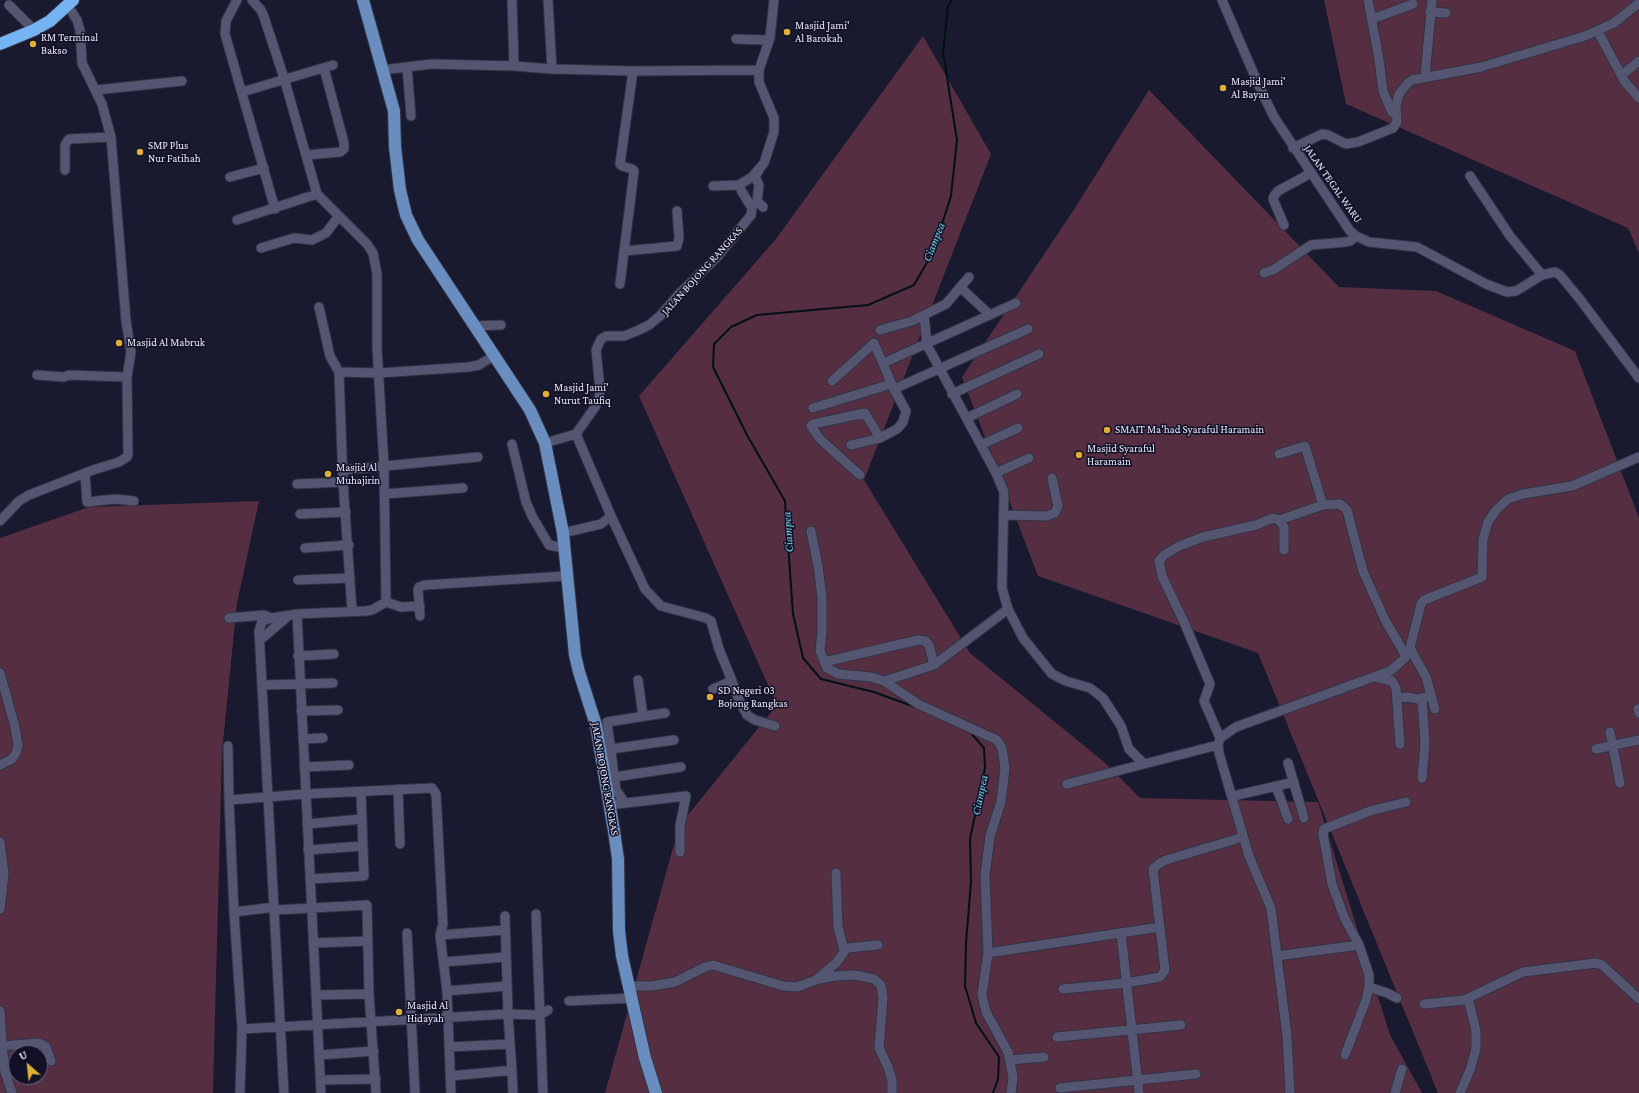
<!DOCTYPE html>
<style>
body{margin:0}
#map{position:relative;width:1639px;height:1093px;overflow:hidden;background:#191930;font-family:"Crimson Pro",serif}
canvas{display:block}
.north{position:absolute;left:8px;top:1045px;width:40px;height:40px;box-sizing:border-box;background:#111026;border:1px solid #69687c;border-radius:50%;rotate:333deg;font-size:11px;font-weight:700;line-height:16px;text-align:center;color:#ecedfd}
.north::after{content:'';display:block;margin:auto;width:14px;height:18px;background:#dfb034;clip-path:polygon(50% 0,100% 100%,50% 72%,0 100%)}
</style>
<div id="map">
<canvas width="1639" height="1093"></canvas>
<div class="north">U</div>
</div>
<script>
const g = document.querySelector('canvas').getContext('2d');
g.lineJoin = 'round';
function paint(path, color) {
  g.fillStyle = color;
  g.fill(path, 'evenodd');
}
function toPath(rows) {
  const path = new Path2D();
  for (const r of rows) {
    path.moveTo(r[0], r[1]);
    for (let i = 2; i < r.length; i += 2) path.lineTo(r[i], r[i + 1]);
  }
  return path;
}
function strokePath(path, color, width, dash) {
  g.strokeStyle = color;
  g.lineWidth = width;
  g.lineCap = dash ? 'butt' : 'round';
  g.setLineDash(dash || []);
  g.stroke(path);
}
function drawText(font, color, halo, rows, align = 'center') {
  g.font = font + ' "Crimson Pro",serif';
  g.lineWidth = 3;
  g.setLineDash([]);
  g.textBaseline = 'middle';
  g.strokeStyle = halo;
  g.fillStyle = color;
  for (const [text, x, y, turn = 0] of rows) {
    g.save();
    g.translate(x, y);
    g.rotate((+turn || 0) * Math.PI / 180);
    g.textAlign = isNaN(turn) ? turn : align;
    if (halo) g.strokeText(text, 0, 0);
    g.fillText(text, 0, 0);
    g.restore();
  }
}
paint(toPath([
 [1324,0,1639,0,1639,253,1628,228,1346,104],
 [923,36,991,154,864,480,970,653,1103,761,1140,798,1318,802,1390,1035,1422,1093,605,1093,679,826,777,705,639,396,776,239],
 [1149,90,1339,287,1436,291,1575,351,1639,518,1639,1093,1438,1093,1258,653,1038,576,962,377,1073,211],
 [259,501,237,603,222,752,213,1093,0,1093,0,538,89,507],
 [16,1053,40,1053,40,1077,16,1077]
]), '#552e42');
strokePath(toPath([
 [915,707,874,692,821,679,803,658,793,614,785,501,747,435,713,367,714,344,731,327,757,315,868,305,914,285,933,252,951,196,957,140,943,52,948,6,952,0],
 [970,732,984,748,985,768,970,839,971,882,966,943,965,986,976,1023,999,1057,998,1079,993,1093]
]), '#011115', 2);
const minor = toPath([
 [237,0,226,21,225,34,275,209],
 [252,0,261,10,264,17,284,78,317,194,367,244,373,253,377,274,377,347,384,466,386,602,372,610,366,611,297,614,272,618,262,621,259,631,284,1093],
 [512,0,514,66],
 [1222,0,1259,86,1274,117,1350,231,1356,236,1369,242,1417,247,1486,284,1507,292,1516,291,1542,275,1555,272,1560,275,1579,298,1639,378],
 [1368,0,1379,59,1383,91,1392,112,1397,114],
 [9,5,34,30],
 [1430,12,1446,13],
 [1372,19,1413,4],
 [1598,32,1625,82,1639,98],
 [736,39,764,40,770,38],
 [407,67,411,116],
 [552,69,633,71,759,70],
 [382,70,432,64,514,66,552,69,548,0],
 [1622,75,1639,61],
 [1425,77,1432,0],
 [96,90,182,81],
 [242,92,333,65],
 [1293,148,1322,134,1328,135,1346,144,1358,142,1393,128,1397,122,1396,106,1399,94,1408,83,1412,80,1481,67,1585,36,1614,23,1639,3],
 [306,155,340,152,344,149,344,143,324,68],
 [65,170,65,145,69,139,111,137],
 [759,170,755,177,759,185,757,201,763,207],
 [1470,176,1510,236,1542,275],
 [230,177,264,168],
 [713,186,739,185],
 [237,220,317,194],
 [1284,225,1273,199,1274,196,1278,191,1311,173],
 [261,248,294,238,312,240,326,233,338,217],
 [624,251,677,246,679,238,677,211],
 [1264,273,1273,270,1311,245,1346,242,1350,241,1356,236],
 [620,284,634,171,632,169,622,166,620,164,633,71],
 [960,287,990,315],
 [319,307,330,356,339,372],
 [924,315,927,345,996,473,1004,492,1002,588,1008,609,1023,638,1052,674,1066,681,1090,688,1103,698,1121,726,1129,749,1144,764,1218,745],
 [474,326,501,325],
 [880,330,912,321,946,304,969,277],
 [888,361,1016,303],
 [37,375,64,377,69,375,127,377],
 [832,381,874,343,894,389,906,411,903,422,897,429,880,438,865,413,813,424,811,426,820,439,860,475],
 [894,389,1028,329],
 [952,394,1039,354],
 [813,408,891,384],
 [967,418,1017,394],
 [576,434,611,516,645,589,661,606,706,618,711,621,719,649,732,681,713,689],
 [545,443,576,434,595,407,599,399,600,389,596,350,601,339,606,336,624,336,639,330,649,325,660,316,679,294,718,256,751,215,752,208,742,192,739,185,752,177,764,163,774,132,774,118,759,82,759,70,770,38,774,0],
 [512,444,526,502,532,516,549,545,563,548],
 [851,445,880,438],
 [981,445,1018,428],
 [344,470,478,457],
 [85,473,87,502,115,499,134,501],
 [996,473,1029,458],
 [297,484,343,482],
 [384,494,463,488],
 [1323,505,1340,504,1347,510,1363,571,1385,620,1406,656],
 [300,514,346,512],
 [1004,515,1046,516,1055,513,1058,506,1052,478],
 [1279,520,1323,505,1305,446,1279,454],
 [0,521,19,501,29,495,93,470,119,462,127,457,128,454,127,377,131,352,126,321,111,137,102,104,82,63,80,30,77,20,68,6],
 [811,531,818,566,822,597,822,631,820,651,827,668,838,674,871,677,884,681,918,704,997,740,1002,748,1005,768,1001,802,990,836,985,875,988,953,982,995,986,1012,1008,1052,1013,1077,1011,1093],
 [563,533,601,524,611,516],
 [305,548,349,545],
 [298,580,350,578],
 [386,602,401,607,420,606],
 [352,611,343,482,339,372,379,373,469,367,479,365,495,355],
 [297,614,321,1093],
 [420,616,418,590,419,587,425,585,566,576],
 [229,618,264,615,269,617],
 [260,640,288,616],
 [1410,648,1426,677,1435,709],
 [298,656,334,654],
 [824,662,918,640,925,641,929,645,934,665,884,681],
 [934,665,1008,609],
 [0,673,15,727,18,745,16,753,12,759,0,765],
 [1375,677,1392,681,1396,688,1400,744],
 [638,680,643,716],
 [732,681,739,700,747,715,755,720,775,726],
 [263,685,333,683],
 [1398,698,1407,697,1418,699,1427,697],
 [1422,699,1425,744,1422,778],
 [1638,709,1639,713],
 [301,711,338,710],
 [1610,732,1620,783],
 [1220,738,1204,701,1210,684,1184,622,1162,576,1159,561,1164,555,1179,546,1203,537,1256,525,1273,518,1279,520,1284,527,1284,550],
 [303,739,323,738],
 [228,746,229,800],
 [611,749,674,740],
 [1596,749,1639,740],
 [1288,763,1304,818],
 [304,767,349,765],
 [614,777,681,767],
 [1067,784,1144,764],
 [1276,786,1288,819],
 [398,789,400,844],
 [1233,796,1294,782],
 [625,803,616,790,607,722,665,713],
 [609,805,686,796,680,826,680,852],
 [307,824,362,819],
 [0,842,4,874,0,909],
 [308,850,363,846],
 [836,873,838,927,844,950],
 [310,879,364,876,361,792],
 [275,910,367,905,369,994,376,1093],
 [234,912,275,907],
 [536,914,543,1093],
 [407,933,415,1093],
 [1121,933,1139,1093],
 [440,935,505,930],
 [313,943,368,941],
 [1359,945,1344,917,1332,884,1323,834,1324,829,1370,811,1406,802],
 [988,953,1160,927],
 [1277,956,1359,945,1369,975,1369,987,1366,1000,1345,1055],
 [444,962,506,957],
 [819,979,835,976,855,975,874,979,881,985,883,998,879,1048,888,1067,892,1080,892,1093],
 [630,986,652,986,675,982,705,967,713,965,783,986,797,987,816,980,836,963,847,948,878,945],
 [1369,987,1387,993,1397,998],
 [1063,989,1126,983,1160,977,1165,970,1153,869,1160,863,1166,860,1243,837],
 [447,991,507,986],
 [316,995,369,994],
 [569,1001,633,998],
 [1424,1004,1464,1000,1523,972,1596,963,1602,965,1639,999],
 [0,1011,2,1046,5,1072,12,1093],
 [242,1029,508,1014,540,1015,548,1010],
 [1057,1037,1181,1025],
 [2,1046,39,1043,46,1047,51,1061],
 [449,1047,510,1044],
 [319,1055,374,1051],
 [1010,1060,1044,1057],
 [512,1072,513,1093],
 [450,1076,504,1071,512,1072,508,1014,505,916],
 [321,1080,376,1079],
 [1060,1088,1196,1074],
 [240,1093,242,1029,234,912,229,800,305,794,432,788,436,794,443,924,440,935,447,991,451,1093],
 [1290,1093,1287,1036,1271,908,1249,856,1219,753,1218,745,1220,738,1236,727,1390,671,1396,666,1405,658,1410,648,1421,604,1424,600,1482,577,1483,539,1488,522,1496,510,1508,499,1523,494,1572,486,1639,457],
 [1395,1093,1402,1069],
 [1460,1093,1470,1070,1476,1049,1476,1031,1468,998]
]);
const major = toPath([
 [363,0,394,111,395,147,400,190,406,215,418,240,530,410,545,443,563,533,575,655,579,672,596,725,614,831,618,859,619,931,622,956,645,1058,656,1093]
]);
const highway = toPath([
 [0,44,34,30,50,21,73,0]
]);
strokePath(minor, '#333345', 11);
strokePath(major, '#333345', 14);
strokePath(highway, '#333345', 14);
strokePath(minor, '#545570', 9);
strokePath(major, '#688dbe', 12);
strokePath(highway, '#76b3f2', 12);
for (const [x, y, r, color] of [
 [787,32,4,"#dfb034"],
 [33,44,4,"#dfb034"],
 [1223,88,4,"#dfb034"],
 [140,152,4,"#dfb034"],
 [119,343,4,"#dfb034"],
 [546,394,4,"#dfb034"],
 [1107,430,4,"#dfb034"],
 [1079,455,4,"#dfb034"],
 [328,474,4,"#dfb034"],
 [710,697,4,"#dfb034"],
 [399,1012,4,"#dfb034"]
]) {
  const dot = new Path2D();
  dot.arc(x, y, r, 0, 2 * Math.PI);
  g.fillStyle = color;
  g.fill(dot);
  strokePath(dot, '#111026', 1.5);
}
drawText('11px', '#ecedfd', '#111026', [
 ["Masjid Jami'",795,26],
 ["Al Barokah",795,39],
 ["RM Terminal",41,38],
 ["Bakso",41,51],
 ["Masjid Jami'",1231,82],
 ["Al Bayan",1231,95],
 ["SMP Plus",148,146],
 ["Nur Fatihah",148,159],
 ["Masjid Al Mabruk",127,343],
 ["Masjid Jami'",554,388],
 ["Nurut Taufiq",554,401],
 ["SMAIT Ma'had Syaraful Haramain",1115,430],
 ["Masjid Syaraful",1087,449],
 ["Haramain",1087,462],
 ["Masjid Al",336,468],
 ["Muhajirin",336,481],
 ["SD Negeri 03",718,691],
 ["Bojong Rangkas",718,704],
 ["Masjid Al",407,1006],
 ["Hidayah",407,1019]
], 'left');
drawText('11px', '#ecedfd', '#111026', [
 ["JALAN TEGAL WARU",1333,184,55],
 ["JALAN BOJONG RANGKAS",702,271,-48],
 ["JALAN BOJONG RANGKAS",605,779,80]
]);
drawText('italic 12px', '#71cfe8', '#111026', [
 ["Ciampea",934,242,-68],
 ["Ciampea",788,532,-94],
 ["Ciampea",980,795,-78]
]);
</script>
